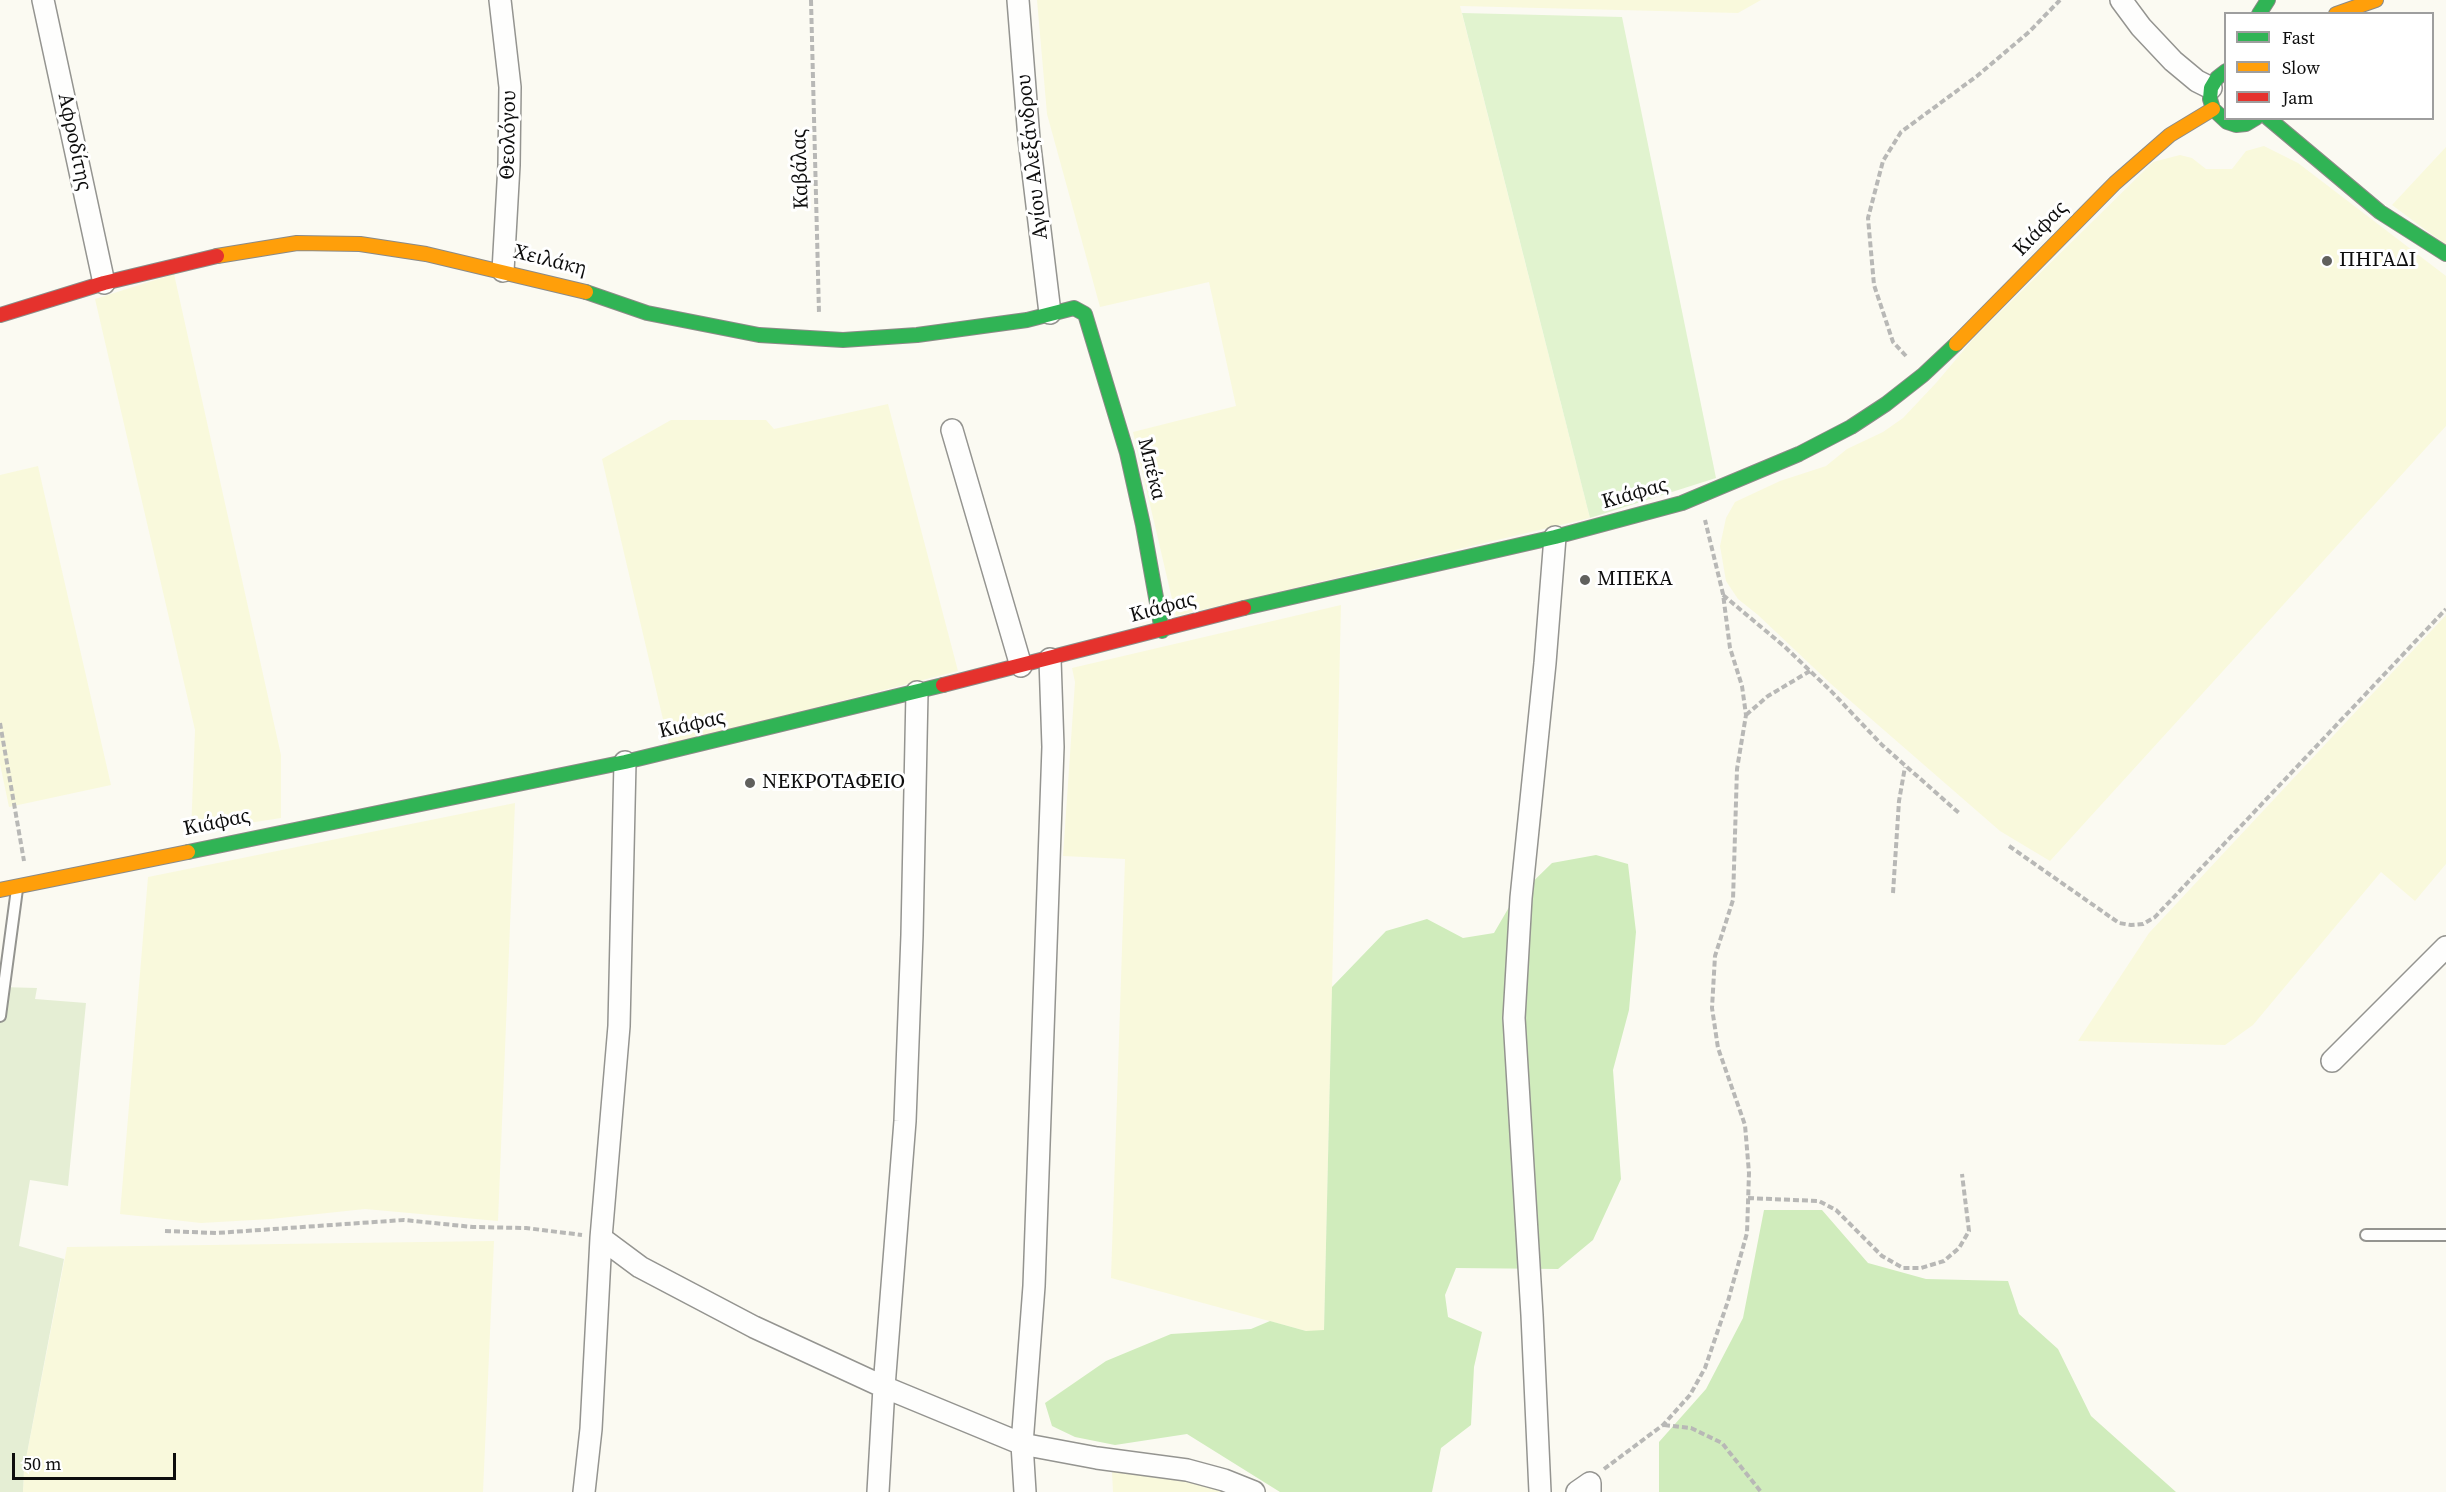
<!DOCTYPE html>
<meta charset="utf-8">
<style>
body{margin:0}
#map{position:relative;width:2446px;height:1492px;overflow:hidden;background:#fbfaf2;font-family:"Source Serif 4",serif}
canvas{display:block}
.legend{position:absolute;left:2224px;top:12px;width:210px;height:108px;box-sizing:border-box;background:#fff;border:2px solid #9e9e9e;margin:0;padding:8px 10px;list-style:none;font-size:18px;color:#0d0d0d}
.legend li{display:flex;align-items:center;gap:12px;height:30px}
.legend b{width:30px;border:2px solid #9e9e9e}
.scale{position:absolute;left:12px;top:1453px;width:164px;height:27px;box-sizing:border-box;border:3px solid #0d0d0d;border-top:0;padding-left:8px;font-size:18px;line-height:21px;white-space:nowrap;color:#0d0d0d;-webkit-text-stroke:4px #fff;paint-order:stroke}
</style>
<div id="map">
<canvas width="2446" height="1492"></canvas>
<ul class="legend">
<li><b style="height:8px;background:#30b455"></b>Fast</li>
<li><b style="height:8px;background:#ff9f0a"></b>Slow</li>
<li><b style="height:8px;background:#e5322d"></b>Jam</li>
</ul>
<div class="scale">50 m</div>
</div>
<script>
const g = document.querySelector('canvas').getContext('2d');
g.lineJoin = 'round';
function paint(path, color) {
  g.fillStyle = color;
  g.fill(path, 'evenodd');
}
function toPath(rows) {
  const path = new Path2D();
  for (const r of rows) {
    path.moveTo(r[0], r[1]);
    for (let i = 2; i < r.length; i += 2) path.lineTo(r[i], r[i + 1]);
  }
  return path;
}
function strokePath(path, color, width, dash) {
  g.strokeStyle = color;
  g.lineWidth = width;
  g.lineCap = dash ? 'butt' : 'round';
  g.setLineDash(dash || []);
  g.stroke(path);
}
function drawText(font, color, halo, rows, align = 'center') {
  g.font = font + ' "Source Serif 4",serif';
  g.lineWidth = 6;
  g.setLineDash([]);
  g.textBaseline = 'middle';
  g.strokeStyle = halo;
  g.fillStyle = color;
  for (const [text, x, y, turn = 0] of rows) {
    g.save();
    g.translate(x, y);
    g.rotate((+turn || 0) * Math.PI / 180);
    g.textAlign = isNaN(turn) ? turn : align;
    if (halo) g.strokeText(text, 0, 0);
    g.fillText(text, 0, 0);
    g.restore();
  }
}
paint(toPath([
 [1037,0,1761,0,1738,13,1460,6,1590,518,1176,616,1133,432,1236,406,1209,282,1100,307,1047,114],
 [2264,146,2298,163,2446,276,2446,426,2050,861,2000,831,1831,684,1758,615,1738,599,1726,581,1720,546,1726,518,1735,502,1780,481,1826,466,1847,449,1883,432,1903,418,1936,383,1974,338,2153,162,2180,155,2192,158,2206,169,2232,169,2246,151],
 [2446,147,2446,245,2392,205],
 [174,274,281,755,281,818,191,832,195,730,95,299],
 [888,404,958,671,669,745,602,459,671,420,766,420,774,429],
 [38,466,111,785,9,807,0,764,0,475],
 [1341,605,1324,1331,1306,1331,1111,1278,1125,859,1063,856,1075,682,1072,668],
 [2446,615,2446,864,2415,901,2381,872,2253,1025,2225,1045,2078,1041,2149,933],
 [515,803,498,1221,365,1209,271,1219,201,1223,120,1214,148,877],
 [494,1241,483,1492,23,1492,24,1469,67,1247],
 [1112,1472,1193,1479,1230,1492,1113,1492]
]), '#f9f9dc');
paint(toPath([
 [1462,13,1622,17,1716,478,1590,518]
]), '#e1f3cf');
paint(toPath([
 [1596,855,1628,864,1636,932,1629,1010,1613,1070,1621,1179,1593,1240,1558,1269,1456,1268,1445,1295,1448,1317,1482,1332,1474,1367,1471,1425,1441,1448,1432,1492,1280,1492,1187,1434,1115,1445,1075,1437,1052,1426,1045,1403,1106,1361,1171,1334,1251,1329,1270,1321,1306,1331,1324,1330,1332,987,1386,931,1427,919,1463,938,1494,933,1512,902,1552,863],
 [1764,1210,1822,1210,1868,1263,1926,1279,2008,1281,2019,1314,2058,1349,2091,1416,2176,1492,1659,1492,1659,1442,1706,1389,1743,1318]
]), '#d0ecbc');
paint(toPath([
 [0,987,37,988,35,999,86,1003,68,1186,30,1180,19,1246,64,1259,24,1469,23,1492,0,1492]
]), '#e5eed4');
const lane = toPath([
 [0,1016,17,889],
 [2366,1235,2446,1235]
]);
const street = toPath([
 [43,0,104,283],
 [500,0,510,87,509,165,503,271],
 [1018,0,1029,139,1050,313],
 [2121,0,2141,27,2173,61,2197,81,2211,88],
 [952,430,1021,666],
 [2332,1061,2446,947],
 [601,1238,640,1267,754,1327,884,1387,1022,1444,1097,1458,1187,1470,1224,1480,1254,1492],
 [584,1492,591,1429,601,1238,619,1026,625,762],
 [878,1492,884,1387,905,1121,912,935,917,692],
 [1025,1492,1022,1444,1034,1286,1053,747,1050,659],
 [1540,1492,1532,1315,1514,1018,1521,898,1545,663,1555,537],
 [1577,1492,1590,1483,1590,1492]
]);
const fast = toPath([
 [2259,14,2268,0],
 [2226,71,2217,78,2211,88,2210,99,2213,109,2227,122,2236,125,2246,124,2256,118],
 [2268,118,2380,212,2446,254],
 [586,292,647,313,759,335,843,340,917,335,1027,320,1074,308,1085,314,1127,453,1143,525,1162,631],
 [1244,608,1555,537,1682,503,1799,454,1851,427,1886,404,1923,375,1956,344],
 [188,852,625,762,943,685]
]);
const slow = toPath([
 [2336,14,2376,0],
 [217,256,297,243,360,244,426,254,586,292],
 [1956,344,2115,183,2170,135,2213,109],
 [0,890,188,852]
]);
const jam = toPath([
 [0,315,104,283,217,256],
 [943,685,1244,608]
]);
strokePath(lane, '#949490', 14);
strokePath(street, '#949490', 24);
strokePath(fast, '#8b8a87', 16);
strokePath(slow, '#8b8a87', 16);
strokePath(jam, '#8b8a87', 16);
strokePath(toPath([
 [811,0,819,313],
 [1906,356,1893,342,1874,285,1868,218,1883,161,1901,132,1977,76,2029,32,2060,0],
 [1723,595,1785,647,1831,691,1882,745,1959,813],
 [1746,715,1768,696,1810,671],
 [0,723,24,861],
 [2009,846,2119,923,2131,925,2143,924,2155,917,2446,609],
 [1893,893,1899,801,1905,767],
 [1748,1198,1819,1201,1836,1210,1882,1256,1903,1268,1921,1268,1944,1261,1959,1248,1969,1231,1962,1174],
 [165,1231,216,1233,404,1220,473,1227,526,1228,582,1235],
 [1664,1425,1691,1428,1722,1443,1761,1492],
 [1604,1469,1663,1425,1690,1395,1705,1368,1728,1301,1747,1233,1749,1173,1745,1125,1718,1048,1712,1008,1715,956,1733,900,1737,769,1746,715,1742,686,1730,648,1723,594,1705,520]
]), '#b8b8b6', 4, [6, 3]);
strokePath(lane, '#fefefd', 10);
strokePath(street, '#fefefd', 21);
strokePath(fast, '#30b455', 14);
strokePath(slow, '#ff9f0a', 14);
strokePath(jam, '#e5322d', 14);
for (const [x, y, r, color] of [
 [2327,261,6,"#60605d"],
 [1585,580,6,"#60605d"],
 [750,783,6,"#60605d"]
]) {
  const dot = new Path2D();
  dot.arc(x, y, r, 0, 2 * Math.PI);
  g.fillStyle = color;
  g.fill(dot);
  strokePath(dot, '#fff', 2);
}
drawText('21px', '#0d0d0d', '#fff', [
 ["Θεολόγου",509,135,-89],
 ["Αφροδίτης",74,142,78],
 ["Αγίου Αλεξάνδρου",1033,157,-96],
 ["Καβάλας",801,169,-92],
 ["Κιάφας",2041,229,-46],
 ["Χειλάκη",550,261,14],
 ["Μπέκα",1151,469,76],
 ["Κιάφας",1635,494,-16],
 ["Κιάφας",1163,608,-15],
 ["Κιάφας",692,725,-13],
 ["Κιάφας",217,823,-12]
]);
drawText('21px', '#0d0d0d', '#fff', [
 ["ΠΗΓΑΔΙ",2339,261],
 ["ΜΠΕΚΑ",1597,580],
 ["ΝΕΚΡΟΤΑΦΕΙΟ",762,783]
], 'left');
</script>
